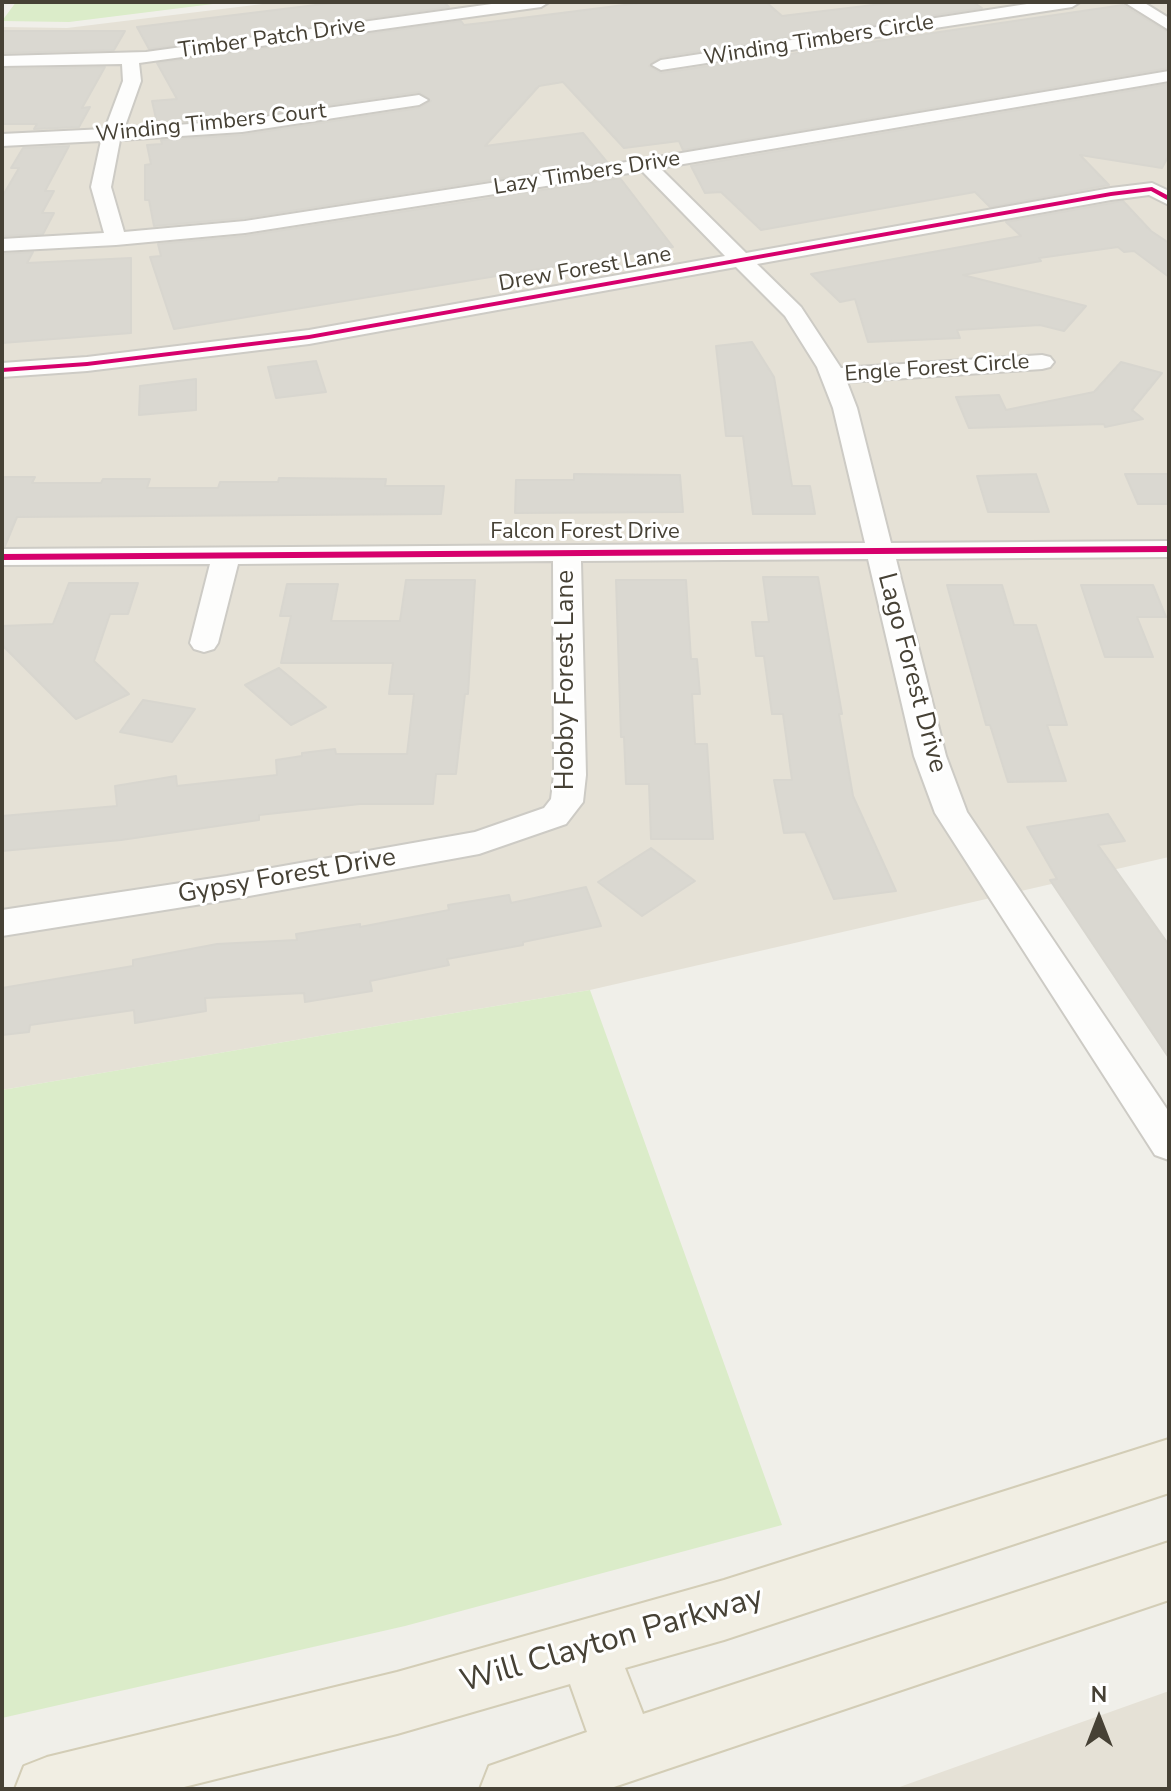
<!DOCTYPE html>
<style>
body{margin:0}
#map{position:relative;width:1171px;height:1791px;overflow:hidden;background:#f0efe9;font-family:"Nunito Sans",sans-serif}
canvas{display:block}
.frame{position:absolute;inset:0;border:4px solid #464135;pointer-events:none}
.north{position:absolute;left:1059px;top:1679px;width:80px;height:80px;-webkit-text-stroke:6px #fff;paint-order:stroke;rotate:0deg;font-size:22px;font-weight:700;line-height:32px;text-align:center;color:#464135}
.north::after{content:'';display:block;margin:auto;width:28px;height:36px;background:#464135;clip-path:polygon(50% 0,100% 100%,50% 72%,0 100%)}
</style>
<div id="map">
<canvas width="1171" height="1791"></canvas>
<div class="frame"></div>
<div class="north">N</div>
</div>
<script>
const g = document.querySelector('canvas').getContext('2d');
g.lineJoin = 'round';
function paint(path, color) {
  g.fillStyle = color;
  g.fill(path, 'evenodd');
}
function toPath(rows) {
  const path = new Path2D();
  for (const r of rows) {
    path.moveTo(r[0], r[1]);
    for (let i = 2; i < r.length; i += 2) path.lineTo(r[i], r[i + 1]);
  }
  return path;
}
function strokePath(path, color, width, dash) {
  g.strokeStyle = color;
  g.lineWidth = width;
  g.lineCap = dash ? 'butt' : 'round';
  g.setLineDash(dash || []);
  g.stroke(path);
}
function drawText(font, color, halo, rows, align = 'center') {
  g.font = font + ' "Nunito Sans",sans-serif';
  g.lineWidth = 6;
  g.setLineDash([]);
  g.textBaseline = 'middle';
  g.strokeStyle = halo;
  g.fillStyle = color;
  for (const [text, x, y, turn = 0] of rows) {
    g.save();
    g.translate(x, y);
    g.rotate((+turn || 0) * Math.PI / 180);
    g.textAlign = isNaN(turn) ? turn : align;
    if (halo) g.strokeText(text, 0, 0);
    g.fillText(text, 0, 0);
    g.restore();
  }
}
paint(toPath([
 [279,2,1169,2,1169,857,590,990,2,1090,2,27,67,28],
 [1169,1691,1169,1789,894,1789]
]), '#e5e1d6');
paint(toPath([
 [16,2,229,2,69,22,2,21],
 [590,990,782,1525,405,1626,2,1718,2,1090]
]), '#dbecc9');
const building = toPath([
 [340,2,444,2,449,7,149,49,137,27,340,2],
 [648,2,766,2,782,16,898,2,973,2,982,8,661,57,649,66,661,73,1123,5,1169,33,1169,68,683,150,679,141,624,148,563,82,539,86,485,146,583,133,607,162,245,218,154,226,149,200,145,200,145,165,151,164,147,145,162,144,161,140,242,135,419,108,431,101,419,92,242,117,157,123,152,101,177,99,157,63,461,21,464,25,482,23,648,2],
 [2,31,125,31,114,50,2,53,2,31],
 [105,67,82,108,90,107,79,127,34,129,37,124,2,124,2,69,105,67],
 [1169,84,1169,155,1162,168,1080,155,1109,185,990,207,975,192,761,230,721,192,705,193,691,166,1169,84],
 [69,146,45,191,54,191,42,213,54,213,43,234,2,236,2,197,19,168,11,168,23,148,69,146],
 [620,178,673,247,174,329,150,257,161,256,158,244,245,236,620,178],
 [1123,201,1151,231,1169,243,1169,277,1134,251,1124,252,1118,247,1039,258,1041,261,963,275,1086,306,1064,331,1040,325,957,330,960,338,868,342,855,299,840,302,811,274,1021,236,1006,222,1123,201],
 [33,252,27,263,131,258,131,333,2,343,2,254,33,252],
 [752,342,774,377,792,486,810,486,815,514,753,514,743,436,726,436,716,346,752,342],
 [316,361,326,392,276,398,268,367,316,361],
 [1121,362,1162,373,1132,410,1143,419,1105,427,1104,424,969,428,956,397,999,395,1006,410,1094,392,1121,362],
 [196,379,196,410,139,415,140,386,196,379],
 [574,474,680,475,683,512,515,513,516,480,574,480,574,474],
 [1036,474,1049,512,988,512,977,476,1036,474],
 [1125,474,1169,474,1169,504,1138,504,1125,474],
 [2,477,35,477,32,483,101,483,103,479,150,479,147,488,218,488,220,482,278,482,279,478,386,479,385,486,444,486,441,514,17,517,5,546,2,546,2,477],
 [763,577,818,577,842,714,839,714,853,796,896,891,834,899,805,832,784,833,774,780,792,780,783,714,772,714,764,656,756,656,752,622,769,622,763,577],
 [406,580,475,580,468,694,465,694,456,774,436,774,433,804,360,804,259,815,259,820,121,840,2,851,2,816,117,806,115,786,176,776,177,786,277,775,276,760,302,756,302,753,335,749,336,754,407,754,414,694,389,694,393,663,281,663,291,616,280,616,287,584,338,584,331,621,400,621,406,580],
 [616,580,686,580,691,659,697,659,700,694,692,694,695,744,707,744,713,839,651,839,649,784,626,784,624,737,621,737,616,580],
 [69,583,138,583,128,614,110,614,94,661,129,694,76,719,2,645,2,626,53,624,69,583],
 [947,585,1002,585,1014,625,1036,625,1067,725,1047,725,1066,781,1008,782,990,725,986,725,947,585],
 [1081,585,1153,585,1166,617,1137,617,1153,657,1105,657,1081,585],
 [279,668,326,707,291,725,245,685,279,668],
 [143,700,195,709,172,742,120,732,143,700],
 [1108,814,1125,841,1098,845,1169,945,1169,1058,1050,880,1057,879,1027,827,1108,814],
 [651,848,695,881,642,916,598,882,651,848],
 [586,887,601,926,523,942,523,945,447,959,449,965,370,981,372,991,305,1002,304,993,205,998,206,1011,135,1023,134,1010,30,1025,29,1032,2,1035,2,988,133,966,133,960,217,944,297,940,296,934,360,924,360,927,449,910,448,905,509,895,511,903,586,887]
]);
paint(building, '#dad8d1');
strokePath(building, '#d8d6cf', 2);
const minor = toPath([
 [506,2,549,2,541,7,139,63,141,81,124,129,242,120,419,95,428,100,419,105,242,132,120,140,111,187,124,232,245,221,646,159,1169,71,1169,81,660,168,746,253,1111,188,1152,183,1169,191,1169,205,1149,195,1111,200,757,264,801,307,841,368,1042,355,1050,357,1054,362,1050,367,1042,369,847,382,857,408,891,543,1169,541,1169,557,896,559,946,756,967,812,1169,1112,1169,1160,1155,1155,935,813,914,756,868,559,581,561,586,775,583,802,566,824,479,854,227,900,2,936,2,910,227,876,475,832,544,808,551,799,554,775,553,561,238,564,218,643,214,649,204,652,194,649,190,643,210,564,2,565,2,549,865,543,833,408,817,367,785,316,736,267,309,344,87,371,2,377,2,363,87,357,309,330,725,256,642,171,245,233,116,245,2,251,2,239,104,233,91,187,101,141,2,146,2,134,105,129,123,81,122,64,2,66,2,56,146,52,506,2],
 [1040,2,1080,2,1072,7,661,70,652,65,661,60,1040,2],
 [1124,2,1143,2,1169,18,1169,30,1124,2]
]);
const major = toPath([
 [1169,1439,1169,1493,724,1640,625,1668,643,1714,1169,1542,1169,1600,608,1789,480,1789,489,1766,587,1732,570,1684,397,1734,176,1789,15,1789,24,1766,47,1757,397,1672,724,1580,1169,1439]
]);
strokePath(minor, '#cdcbc5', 4);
strokePath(major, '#d3cdb6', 4);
paint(minor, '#fdfdfc');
paint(major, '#f1eee3');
paint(toPath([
 [1152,187,1169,196,1169,201,1151,191,1111,196,309,339,87,366,2,372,2,368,87,362,309,335,1111,192,1152,187],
 [1169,546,1169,552,2,560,2,554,1169,546]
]), '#d6006c');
drawText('22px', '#464135', '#fff', [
 ["Timber Patch Drive",272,39,-8],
 ["Winding Timbers Circle",819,41,-9],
 ["Winding Timbers Court",211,124,-6],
 ["Lazy Timbers Drive",587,174,-9],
 ["Drew Forest Lane",585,270,-10],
 ["Engle Forest Circle",937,369,-4],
 ["Falcon Forest Drive",585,533]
]);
drawText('26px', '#464135', '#fff', [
 ["Lago Forest Drive",911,673,75],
 ["Hobby Forest Lane",567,680,-90],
 ["Gypsy Forest Drive",287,877,-10]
]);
drawText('32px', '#464135', '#fff', [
 ["Will Clayton Parkway",612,1641,-16]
]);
</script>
